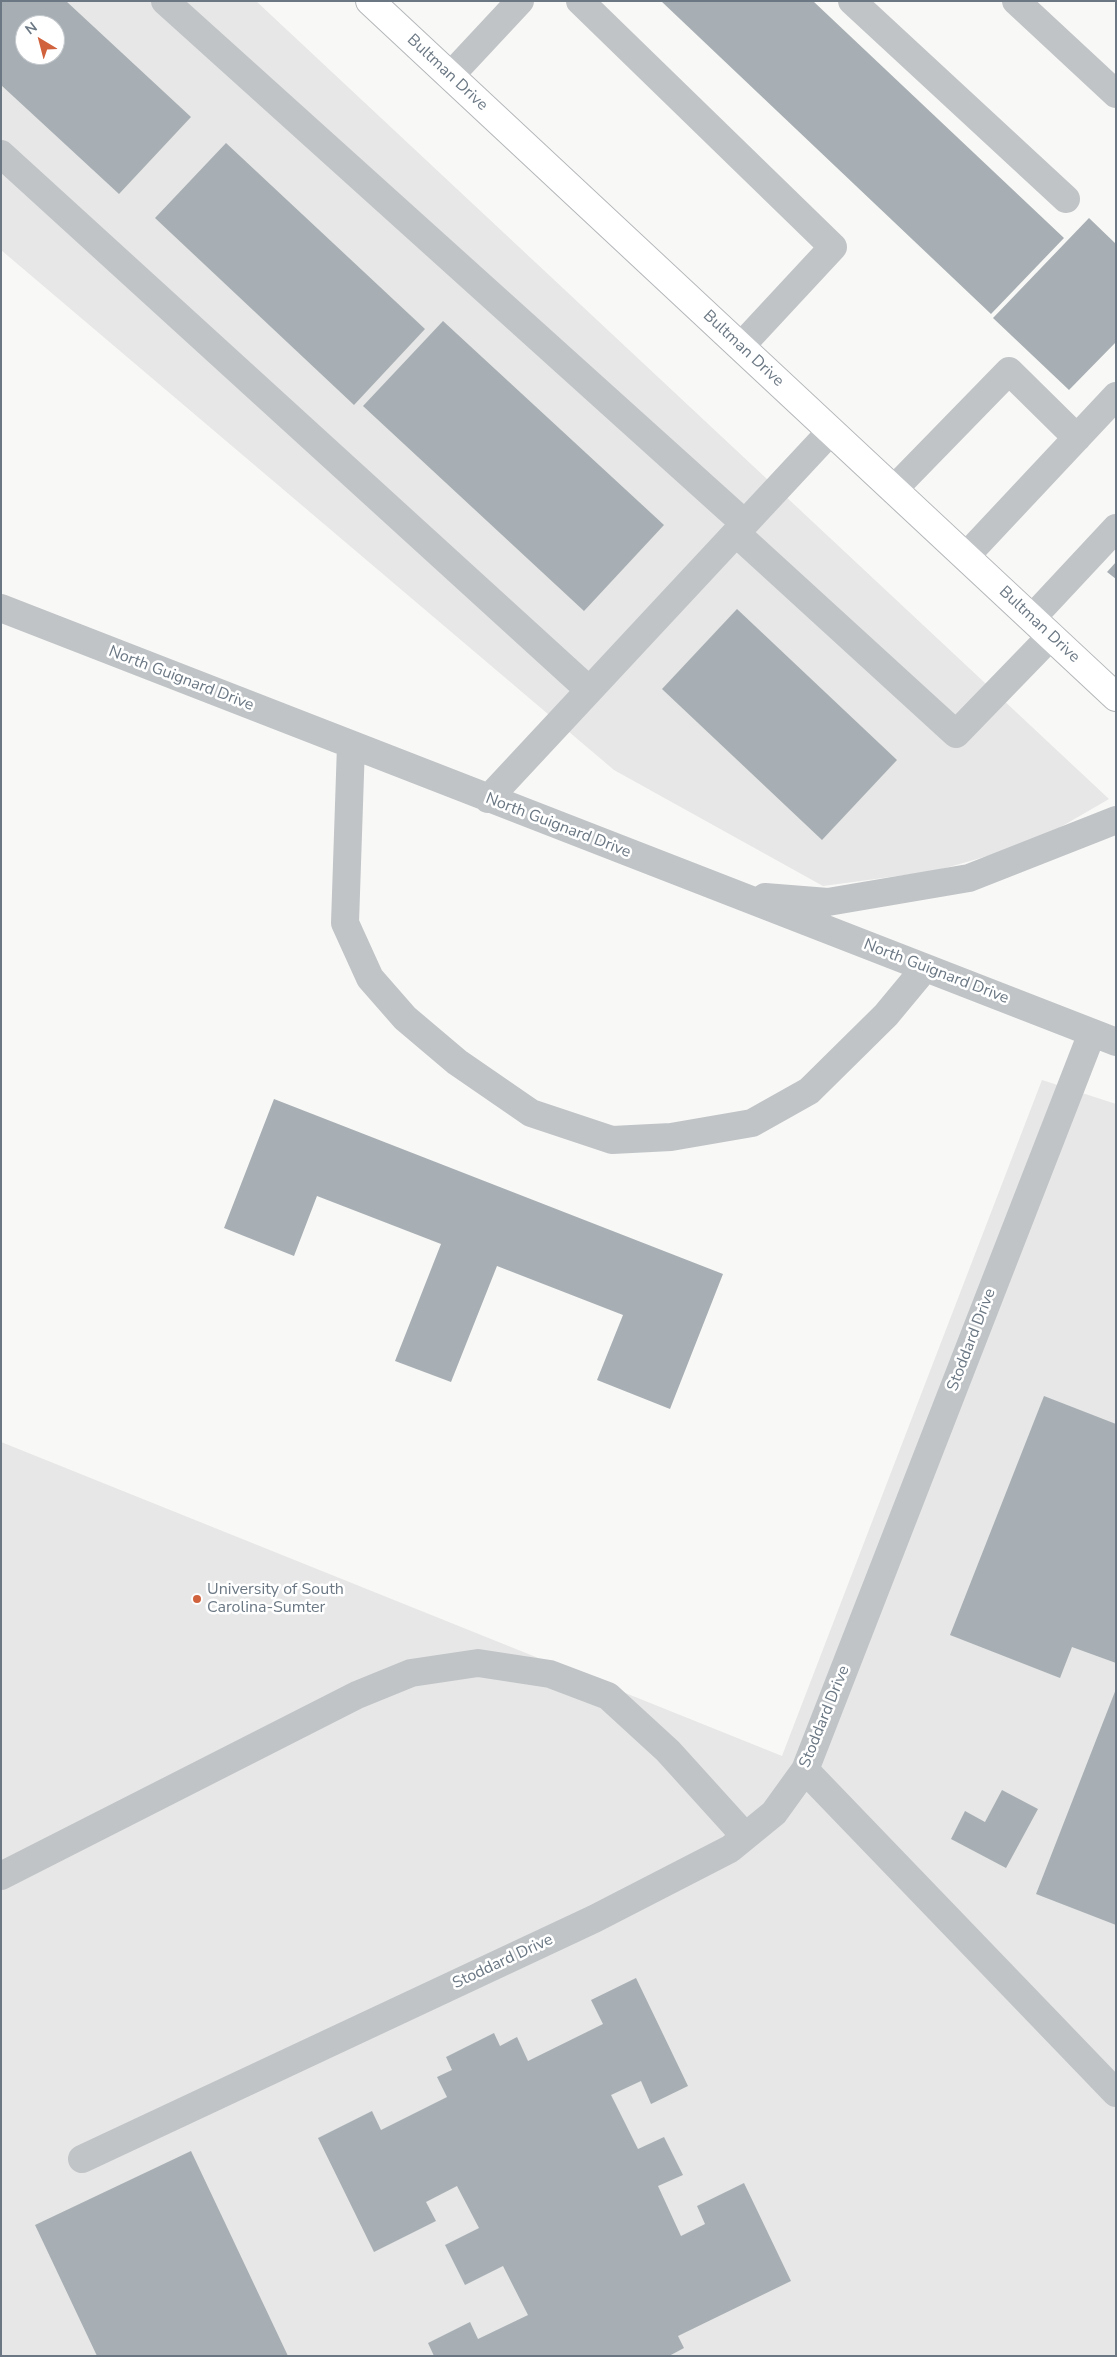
<!DOCTYPE html>
<style>
body{margin:0}
#map{position:relative;width:1117px;height:2357px;overflow:hidden;background:#f8f8f6;font-family:"Nunito Sans",sans-serif}
canvas{display:block}
.frame{position:absolute;inset:0;border:2px solid #6b7884;pointer-events:none}
.north{position:absolute;left:15px;top:15px;width:50px;height:50px;box-sizing:border-box;background:#fff;border:1px solid #c4c9ce;border-radius:50%;rotate:323deg;font-size:14px;font-weight:700;line-height:20px;text-align:center;color:#6b7884}
.north::after{content:'';display:block;margin:auto;width:18px;height:22px;background:#d1623e;clip-path:polygon(50% 0,100% 100%,50% 72%,0 100%)}
</style>
<div id="map">
<canvas width="1117" height="2357"></canvas>
<div class="frame"></div>
<div class="north">N</div>
</div>
<script>
const g = document.querySelector('canvas').getContext('2d');
g.lineJoin = 'round';
function paint(path, color) {
  g.fillStyle = color;
  g.fill(path, 'evenodd');
}
function toPath(rows) {
  const path = new Path2D();
  for (const r of rows) {
    path.moveTo(r[0], r[1]);
    for (let i = 2; i < r.length; i += 2) path.lineTo(r[i], r[i + 1]);
  }
  return path;
}
function strokePath(path, color, width, dash) {
  g.strokeStyle = color;
  g.lineWidth = width;
  g.lineCap = dash ? 'butt' : 'round';
  g.setLineDash(dash || []);
  g.stroke(path);
}
function drawText(font, color, halo, rows, align = 'center') {
  g.font = font + ' "Nunito Sans",sans-serif';
  g.lineWidth = 5;
  g.setLineDash([]);
  g.textBaseline = 'middle';
  g.strokeStyle = halo;
  g.fillStyle = color;
  for (const [text, x, y, turn = 0] of rows) {
    g.save();
    g.translate(x, y);
    g.rotate((+turn || 0) * Math.PI / 180);
    g.textAlign = isNaN(turn) ? turn : align;
    if (halo) g.strokeText(text, 0, 0);
    g.fillText(text, 0, 0);
    g.restore();
  }
}
paint(toPath([
 [1,1,256,1,1109,799,1033,843,935,871,823,886,614,770,1,250],
 [25,25,55,25,55,55,25,55],
 [1042,1080,1116,1104,1116,2356,1,2356,1,1442,782,1756]
]), '#e6e7e6');
paint(toPath([
 [1,1,66,1,191,117,119,194,1,85],
 [25,25,55,25,55,55,25,55],
 [661,1,813,1,1064,238,991,314],
 [226,143,425,329,354,405,155,218],
 [1089,218,1116,244,1116,342,1069,390,993,318],
 [443,321,664,525,584,611,363,406],
 [1116,562,1116,579,1107,572],
 [737,609,897,760,822,840,662,689],
 [274,1099,723,1274,670,1409,597,1380,623,1315,497,1266,451,1382,395,1361,441,1244,317,1196,294,1256,224,1228],
 [1044,1396,1116,1424,1116,1663,1072,1647,1060,1678,950,1635],
 [1116,1689,1116,1925,1036,1894],
 [1002,1790,1038,1809,1006,1868,951,1839,965,1811,985,1822],
 [636,1978,688,2086,651,2104,641,2081,611,2095,638,2149,664,2137,683,2175,658,2186,681,2236,705,2224,697,2206,744,2183,791,2281,678,2336,684,2348,669,2356,434,2356,428,2343,470,2322,478,2339,528,2315,503,2266,465,2285,445,2245,479,2228,457,2186,426,2202,436,2221,374,2252,318,2138,372,2111,381,2130,447,2097,437,2077,452,2070,446,2057,494,2033,500,2046,517,2037,528,2061,603,2024,591,2000],
 [191,2151,288,2356,97,2356,35,2225]
]), '#a8afb4');
const highway = toPath([
 [370,1,1116,697]
]);
strokePath(highway, '#b4b7ba', 30);
strokePath(toPath([
 [165,1,744,523],
 [580,1,833,247,741,346],
 [852,1,1066,199],
 [1016,1,1116,94],
 [450,76,520,1],
 [1,154,589,690],
 [894,489,1009,371,1077,438],
 [736,533,956,734,1051,636],
 [966,556,1116,396],
 [1,608,1116,1042],
 [1032,618,1116,528],
 [351,745,345,923,370,978,405,1018,457,1062,531,1113,612,1140,671,1137,752,1123,809,1091,886,1015,925,968],
 [488,799,831,431],
 [765,897,828,902,969,878,1116,820],
 [805,1770,1116,2093],
 [1,1876,357,1695,411,1673,478,1663,550,1674,608,1696,668,1751,745,1836],
 [82,2159,594,1919,730,1849,774,1813,805,1770,1092,1033]
]), '#c0c4c7', 28);
strokePath(highway, '#fff', 28);
for (const [x, y, r, color] of [
 [197,1599,5,"#d1623e"]
]) {
  const dot = new Path2D();
  dot.arc(x, y, r, 0, 2 * Math.PI);
  g.fillStyle = color;
  g.fill(dot);
  strokePath(dot, '#fff', 2);
}
drawText('16px', '#6b7884', '#fff', [
 ["Bultman Drive",447,73,43],
 ["Bultman Drive",743,349,43],
 ["Bultman Drive",1039,625,43],
 ["North Guignard Drive",181,679,21],
 ["North Guignard Drive",558,826,21],
 ["North Guignard Drive",936,972,21],
 ["Stoddard Drive",972,1340,-69],
 ["Stoddard Drive",825,1717,-68],
 ["Stoddard Drive",503,1962,-25]
]);
drawText('16px', '#6b7884', '#fff', [
 ["University of South",207,1590],
 ["Carolina-Sumter",207,1608]
], 'left');
</script>
